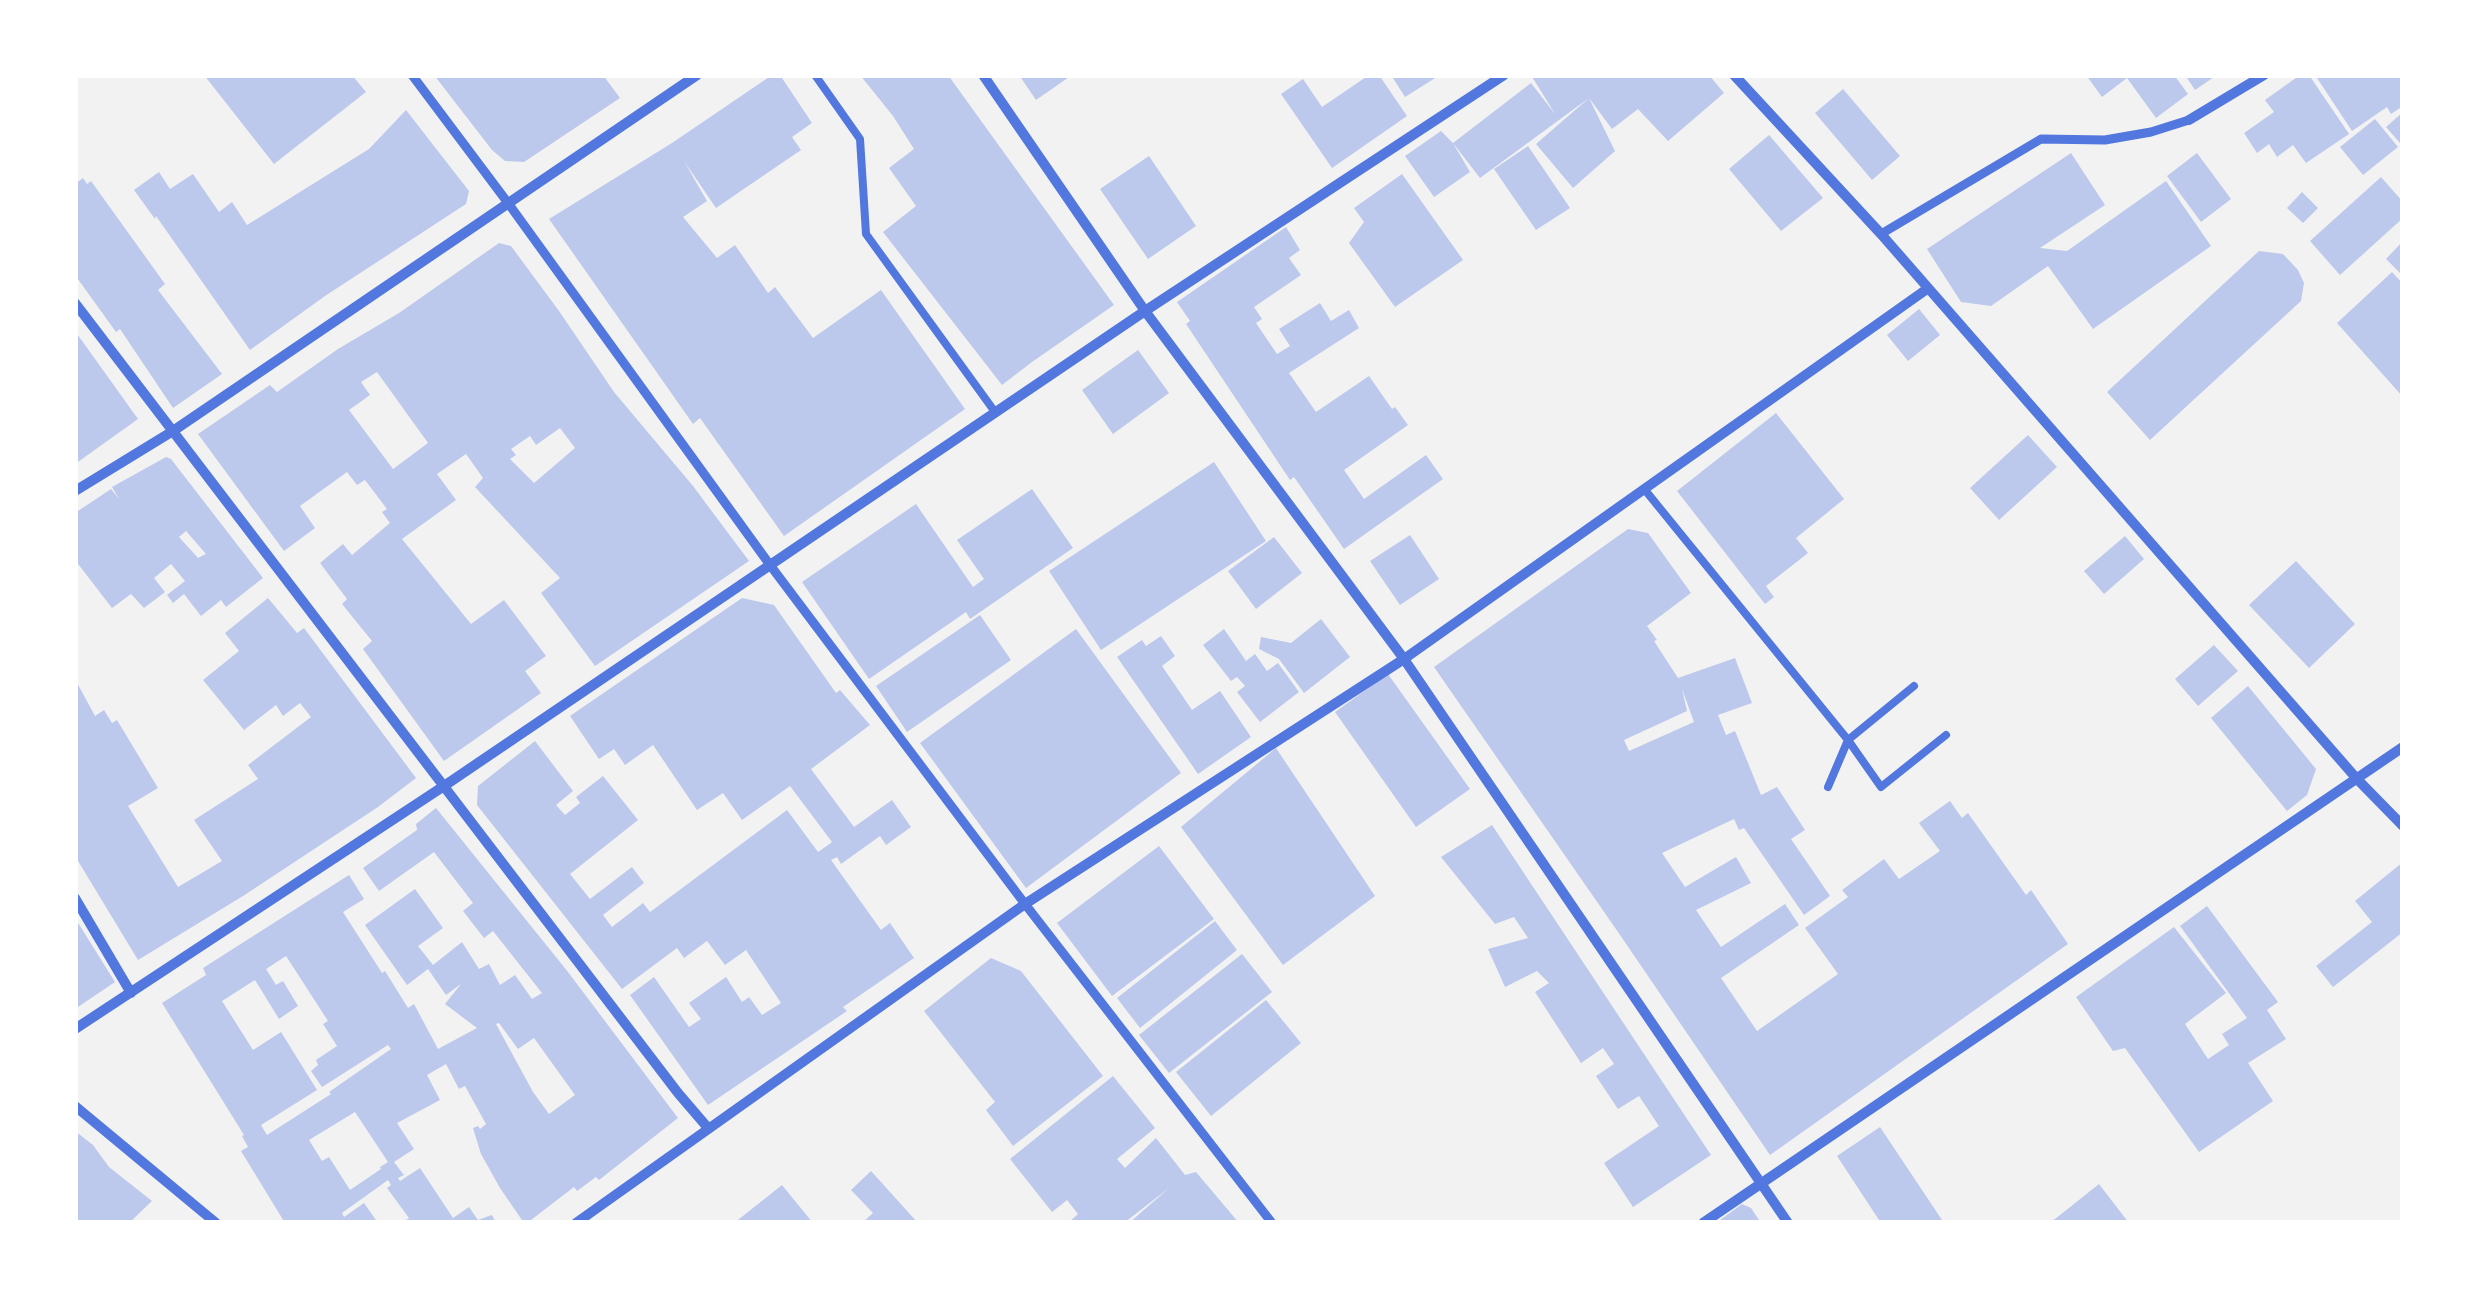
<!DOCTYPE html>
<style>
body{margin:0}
#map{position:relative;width:2478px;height:1298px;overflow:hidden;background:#f2f2f2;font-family:Ubuntu,sans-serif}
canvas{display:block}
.frame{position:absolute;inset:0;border:78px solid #fff;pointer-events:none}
</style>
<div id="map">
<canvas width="2478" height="1298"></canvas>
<div class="frame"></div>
</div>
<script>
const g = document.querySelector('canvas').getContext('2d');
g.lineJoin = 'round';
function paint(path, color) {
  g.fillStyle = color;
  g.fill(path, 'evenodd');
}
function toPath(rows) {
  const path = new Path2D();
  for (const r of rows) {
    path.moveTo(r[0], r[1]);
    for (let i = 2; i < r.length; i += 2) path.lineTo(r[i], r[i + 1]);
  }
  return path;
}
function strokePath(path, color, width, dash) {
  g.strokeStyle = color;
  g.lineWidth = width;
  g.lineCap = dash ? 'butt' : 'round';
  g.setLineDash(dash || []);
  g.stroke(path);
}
paint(toPath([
 [204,75,352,75,366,92,274,164],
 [434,75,603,75,620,98,524,162,505,161,492,150],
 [772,75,780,75,812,123,792,137,801,150,716,208,684,161,707,201,683,217,717,258,735,245,768,293,775,287,813,338,881,290,965,409,784,536,700,418,693,424,549,219,672,143],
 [860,75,948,75,1114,305,1032,362,1002,385,883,232,916,206,889,168,914,149,893,116],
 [1019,75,1072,75,1036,100],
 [1369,75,1379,75,1407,116,1332,168,1281,94,1303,79,1322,107],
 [1391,75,1440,75,1405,97],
 [1531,75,1709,75,1724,93,1668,141,1638,109,1612,129,1589,98,1480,178,1453,143,1470,172,1434,197,1405,156,1441,131,1453,143,1531,83,1555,114],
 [2086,75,2174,75,2188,94,2156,118,2127,78,2102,97],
 [2185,75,2217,75,2195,90],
 [2300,75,2309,75,2349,134,2306,163,2293,145,2277,157,2269,144,2257,153,2244,133,2274,112,2265,100],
 [2315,75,2403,75,2403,106,2391,114,2387,107,2352,131],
 [1843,89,1900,156,1872,180,1815,113],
 [1589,98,1615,151,1573,188,1536,144],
 [406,110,469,191,466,204,325,296,250,350,156,216,155,219,134,190,159,172,170,189,193,174,219,212,232,202,247,225,369,149],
 [2403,112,2403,141,2400,143,2386,127],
 [2375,119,2398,147,2363,175,2340,147],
 [1769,135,1823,198,1781,231,1729,169],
 [1528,146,1570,208,1536,230,1494,169],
 [2071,153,2105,205,2040,248,2067,251,2166,181,2211,246,2093,329,2048,266,1991,306,1961,302,1927,249],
 [2197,153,2231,199,2201,222,2167,176],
 [1149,156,1196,226,1148,259,1100,189],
 [1402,174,1463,260,1395,307,1349,243,1364,222,1354,208],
 [2381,177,2403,202,2403,218,2340,275,2310,241],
 [83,178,87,184,91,181,165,284,158,290,222,374,173,408,120,329,116,332,75,275,75,184],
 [2302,192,2318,208,2303,223,2287,208],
 [1286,227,1300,250,1289,258,1301,275,1254,307,1262,319,1256,323,1277,354,1290,346,1279,329,1320,303,1331,321,1349,310,1359,328,1289,373,1316,412,1369,376,1392,409,1395,407,1408,425,1344,470,1364,499,1426,455,1443,479,1344,549,1294,477,1290,480,1186,324,1190,321,1177,302],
 [2403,241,2403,276,2386,259],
 [499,243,511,246,559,311,614,392,693,486,749,561,595,666,541,593,560,578,475,487,483,478,466,454,437,474,456,500,402,539,471,624,504,600,546,656,525,671,541,693,444,761,363,649,372,641,342,604,347,599,320,563,343,544,352,555,390,523,382,512,387,509,365,480,357,485,347,472,300,506,315,528,284,551,198,434,270,385,277,392,338,349,399,313],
 [377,372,428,443,393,469,349,410,370,395,361,382],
 [560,428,575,448,534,483,510,459,516,455,511,449,530,436,536,445],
 [2259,251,2283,254,2298,270,2304,283,2301,301,2150,440,2107,392],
 [2392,272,2403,284,2403,397,2337,323],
 [1919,309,1940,335,1908,361,1887,335],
 [75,331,138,419,75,464],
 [1138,350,1169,393,1113,434,1082,390],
 [1776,413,1844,499,1796,538,1808,553,1766,586,1774,597,1765,604,1677,491],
 [2028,435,2057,467,1999,520,1970,488],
 [166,457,171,459,263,578,226,607,221,600,201,616,184,594,173,603,167,595,185,581,171,564,154,578,165,592,144,608,131,594,112,608,75,560,75,513,111,489,119,499,112,487],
 [186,531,206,554,198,558,179,537],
 [1214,462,1266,541,1101,650,1049,571],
 [1032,489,1073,548,970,619,966,612,869,679,802,582,916,504,973,587,984,579,957,540],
 [1628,529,1648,533,1691,593,1647,626,1657,640,1654,641,1678,678,1735,658,1752,703,1718,715,1726,735,1735,731,1761,795,1777,787,1805,830,1791,839,1830,896,1804,915,1744,828,1739,830,1734,819,1662,853,1685,887,1736,857,1751,883,1696,910,1721,947,1785,904,1799,925,1721,978,1757,1031,1838,974,1805,928,1848,897,1842,890,1884,859,1899,879,1940,851,1919,823,1950,801,1962,818,1968,813,2026,895,2031,890,2068,944,1770,1155,1618,932,1434,667],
 [1682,689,1694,722,1629,751,1624,740,1687,711],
 [1410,535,1439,579,1400,605,1370,561],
 [2125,536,2144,559,2104,594,2084,571],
 [1274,537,1302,573,1256,609,1228,571],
 [2296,561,2355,624,2309,668,2249,605],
 [268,598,297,633,304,628,416,778,378,807,243,896,138,960,75,856,75,679,95,716,104,710,112,723,117,720,158,788,128,806,178,887,222,861,194,820,258,779,248,765,311,717,300,703,283,716,276,705,244,730,203,680,239,651,225,633],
 [742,598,774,605,836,693,840,690,870,725,811,769,854,827,892,800,911,827,886,845,880,836,841,864,837,857,831,860,881,930,890,923,914,958,843,1007,847,1011,708,1105,630,995,654,977,689,1027,701,1019,689,1003,726,977,742,1002,749,997,762,1015,781,1003,746,950,725,965,707,941,684,958,677,948,622,989,477,805,478,786,535,741,573,791,556,805,565,815,580,803,576,797,603,776,638,820,570,874,590,899,632,867,644,883,603,915,612,927,643,903,650,912,787,810,818,852,828,845,832,842,790,786,742,820,723,793,697,810,653,745,625,765,614,749,599,759,570,716],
 [980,615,1011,660,907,732,876,686],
 [1321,619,1350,657,1304,693,1279,659,1259,649,1261,637,1291,643],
 [1076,629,1181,773,1026,888,920,743],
 [1224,629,1246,661,1255,654,1267,671,1278,663,1299,692,1260,722,1237,692,1245,686,1237,677,1231,681,1203,645],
 [1161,636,1175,656,1162,666,1192,710,1220,691,1251,737,1198,774,1117,657,1142,640,1146,646],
 [2214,645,2238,671,2198,706,2175,679],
 [1388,674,1470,789,1416,827,1335,712],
 [2248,686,2316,769,2307,795,2287,811,2211,718],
 [1276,748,1375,896,1283,965,1181,827],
 [436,808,568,972,678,1118,599,1180,596,1177,577,1191,574,1187,527,1223,524,1223,500,1188,481,1154,473,1128,478,1126,480,1129,486,1124,465,1086,459,1089,446,1064,427,1075,440,1100,397,1123,414,1149,394,1162,404,1175,398,1178,400,1181,420,1168,453,1218,469,1207,478,1220,492,1215,496,1223,402,1223,409,1218,387,1188,391,1185,388,1180,342,1213,344,1217,364,1203,378,1223,285,1223,241,1151,248,1147,242,1136,244,1135,162,1003,206,975,203,968,349,875,364,899,343,912,382,973,385,971,408,1008,414,1004,438,1049,477,1028,445,1004,461,984,446,995,428,969,407,985,365,925,415,889,443,928,418,946,433,965,462,942,479,969,489,964,500,985,515,975,532,999,542,993,493,931,484,938,463,911,473,903,434,852,379,891,363,868,417,830,416,824],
 [286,956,328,1021,323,1024,337,1046,316,1060,318,1065,311,1071,322,1087,388,1045,391,1049,329,1092,331,1094,267,1135,261,1125,317,1090,281,1032,253,1050,222,1001,255,980,279,1019,298,1006,283,981,276,985,266,969],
 [499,1023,518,1049,534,1038,575,1095,549,1114,533,1092,496,1024],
 [355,1112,388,1162,380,1167,381,1169,350,1190,329,1157,322,1161,309,1140],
 [1492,825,1711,1155,1633,1207,1604,1163,1659,1126,1639,1096,1618,1109,1596,1076,1614,1064,1603,1048,1581,1063,1535,992,1549,983,1537,971,1505,987,1488,949,1528,938,1514,917,1495,924,1441,857],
 [1159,846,1214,919,1112,996,1057,923],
 [2403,862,2403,932,2333,987,2316,966,2372,922,2355,901],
 [2207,906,2278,1002,2267,1010,2286,1039,2248,1063,2273,1101,2199,1152,2125,1048,2113,1051,2076,997,2174,927,2226,993,2185,1024,2208,1059,2229,1045,2222,1034,2247,1018,2180,926],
 [75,918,115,982,75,1009],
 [1215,921,1237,950,1140,1028,1117,998],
 [1242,954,1272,992,1169,1073,1139,1035],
 [991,958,1021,971,1103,1076,1013,1146,986,1110,995,1102,924,1011],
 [1266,1000,1301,1043,1211,1116,1176,1072],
 [1113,1076,1155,1128,1117,1159,1125,1168,1156,1138,1185,1175,1196,1172,1239,1223,1129,1223,1169,1188,1124,1223,1068,1223,1078,1214,1067,1200,1052,1212,1010,1159],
 [1880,1127,1944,1223,1881,1223,1837,1156],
 [75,1131,93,1145,109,1167,152,1201,129,1223,75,1223],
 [871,1171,918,1223,862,1223,873,1213,851,1190],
 [2099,1184,2129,1223,2050,1223],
 [782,1185,813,1223,734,1223],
 [1742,1204,1751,1208,1761,1223,1716,1223]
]), '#bdc9ec');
strokePath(toPath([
 [815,75,860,139,866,234,995,412],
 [1645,490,1848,740,1881,787,1946,735],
 [1828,787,1848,740,1914,686]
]), '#5277de', 8);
strokePath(toPath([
 [412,75,508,203,770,565,1025,904,1272,1223],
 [1881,234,2041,139,2105,140,2151,132,2189,120]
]), '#5277de', 9);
strokePath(toPath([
 [983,75,1145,311,1404,659,1788,1223],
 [1734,75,1881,234,2357,779,2403,826],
 [2189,120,2264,75],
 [75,303,678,1093,708,1128],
 [75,491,173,431,697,75],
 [75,898,131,993],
 [75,1029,444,786,1145,311,1504,75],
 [75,1106,216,1223],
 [576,1223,1025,904,1404,659,1927,289],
 [1703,1223,2403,747]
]), '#5277de', 10);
</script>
